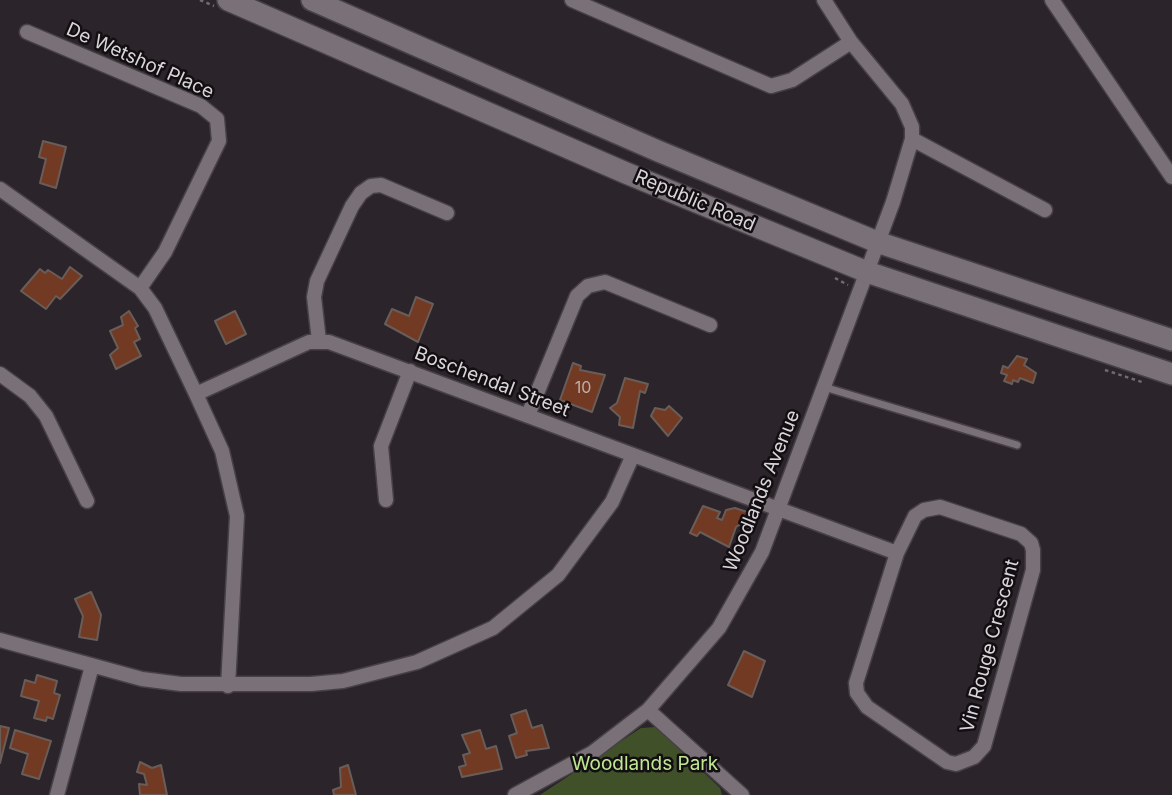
<!DOCTYPE html>
<style>
body{margin:0}
canvas{display:block;background:#2b242a}
</style>
<canvas width="1172" height="795"></canvas>
<script>
const g = document.querySelector('canvas').getContext('2d');
g.lineJoin = 'round';
function paint(path, color) {
  g.fillStyle = color;
  g.fill(path, 'evenodd');
}
function toPath(rows) {
  const path = new Path2D();
  for (const r of rows) {
    path.moveTo(r[0], r[1]);
    for (let i = 2; i < r.length; i += 2) path.lineTo(r[i], r[i + 1]);
  }
  return path;
}
function strokePath(path, color, width, dash) {
  g.strokeStyle = color;
  g.lineWidth = width;
  g.lineCap = dash ? 'butt' : 'round';
  g.setLineDash(dash || []);
  g.stroke(path);
}
function drawText(font, color, halo, rows, align = 'center') {
  g.font = font + ' Inter,sans-serif';
  g.lineWidth = 5;
  g.setLineDash([]);
  g.textBaseline = 'middle';
  g.strokeStyle = halo;
  g.fillStyle = color;
  for (const [text, x, y, turn = 0] of rows) {
    g.save();
    g.translate(x, y);
    g.rotate((+turn || 0) * Math.PI / 180);
    g.textAlign = isNaN(turn) ? turn : align;
    if (halo) g.strokeText(text, 0, 0);
    g.fillText(text, 0, 0);
    g.restore();
  }
}
paint(toPath([
 [656,727,720,788,722,795,540,795,641,728]
]), '#40512a');
const building = toPath([
 [43,141,66,147,56,188,40,183,46,159,39,157,43,141],
 [70,267,82,276,60,299,56,296,46,309,21,291,40,269,45,273,48,270,62,279,70,267],
 [416,297,433,304,418,342,385,324,392,309,409,316,416,297],
 [129,311,138,326,135,328,140,339,134,342,141,356,116,369,110,355,118,348,110,331,123,325,121,317,129,311],
 [235,311,246,334,226,344,215,321,235,311],
 [1017,356,1027,359,1024,365,1036,373,1033,383,1020,378,1018,382,1013,380,1012,384,1004,381,1007,375,1001,373,1003,366,1008,368,1017,356],
 [573,363,581,366,580,370,605,375,592,412,560,400,573,363],
 [625,378,648,384,645,393,640,391,633,428,619,425,620,417,610,408,617,403,625,378],
 [669,406,682,418,668,436,651,416,655,408,665,410,669,406],
 [703,506,720,512,717,518,722,520,726,510,735,508,747,512,751,529,741,524,736,527,729,547,700,532,697,536,690,533,703,506],
 [91,592,101,615,97,640,79,637,83,616,75,599,91,592],
 [744,651,765,661,752,697,728,685,744,651],
 [37,675,57,681,54,693,60,695,53,719,47,717,46,721,34,718,39,701,21,696,25,680,35,683,37,675],
 [526,710,532,728,542,725,549,748,526,751,527,755,516,758,509,736,517,733,511,715,526,710],
 [0,726,9,728,0,763,0,726],
 [15,730,51,741,39,779,22,774,28,754,10,748,15,730],
 [480,730,486,749,496,746,502,769,462,777,459,767,466,765,463,755,470,753,462,735,480,730],
 [140,762,152,768,161,765,167,795,140,795,139,784,147,785,144,774,137,772,140,762],
 [348,765,356,795,334,795,333,790,341,787,340,768,348,765]
]);
paint(building, '#723923');
strokePath(building, '#695d59', 2);
const lane = toPath([
 [824,387,1017,445]
]);
const street = toPath([
 [572,0,771,86,792,80,851,42],
 [1052,0,1172,177],
 [27,32,201,106,217,119,219,141,165,252,140,288],
 [912,139,1045,210],
 [0,189,140,288,155,308,196,394,222,451,237,516,228,686],
 [319,341,314,297,317,281,352,206,361,193,371,186,381,185,447,213],
 [0,374,30,396,46,416,87,501],
 [196,394,309,342,329,342,897,553],
 [528,415,577,296,588,286,605,282,710,325],
 [386,500,381,446,410,371],
 [940,507,1021,534,1031,543,1033,550,1033,570,984,746,974,757,956,764,947,762,867,707,857,693,856,683,897,553,915,516,924,510,940,507],
 [0,640,142,679,181,684,311,684,343,681,417,662,493,628,558,575,612,502,633,455],
 [648,710,742,795],
 [57,795,92,666],
 [515,795,592,753,648,710,719,628,762,552,893,202,912,139,912,127,902,104,851,42,824,0]
]);
const secondary = toPath([
 [228,0,626,173,867,272,1172,374],
 [312,0,658,151,877,242,1172,340]
]);
strokePath(lane, '#464146', 10);
strokePath(street, '#464146', 17);
strokePath(secondary, '#464146', 24);
strokePath(toPath([
 [200,0,214,6],
 [835,278,848,285],
 [1105,370,1145,383]
]), '#716b70', 2.5, [3.5, 3.5]);
strokePath(lane, '#797078', 7);
strokePath(street, '#797078', 14);
strokePath(secondary, '#797078', 21);
drawText('16px', '#bfaeac', null, [
 ["10",583,388]
]);
drawText('19px', '#d9d5d9', '#120e11', [
 ["De Wetshof Place",140,61,24],
 ["Republic Road",695,201,23],
 ["Boschendal Street",492,382,21],
 ["Woodlands Avenue",762,491,-68],
 ["Vin Rouge Crescent",990,646,-75]
]);
drawText('19px', '#c0e792', '#120e11', [
 ["Woodlands Park",645,764]
]);
</script>
